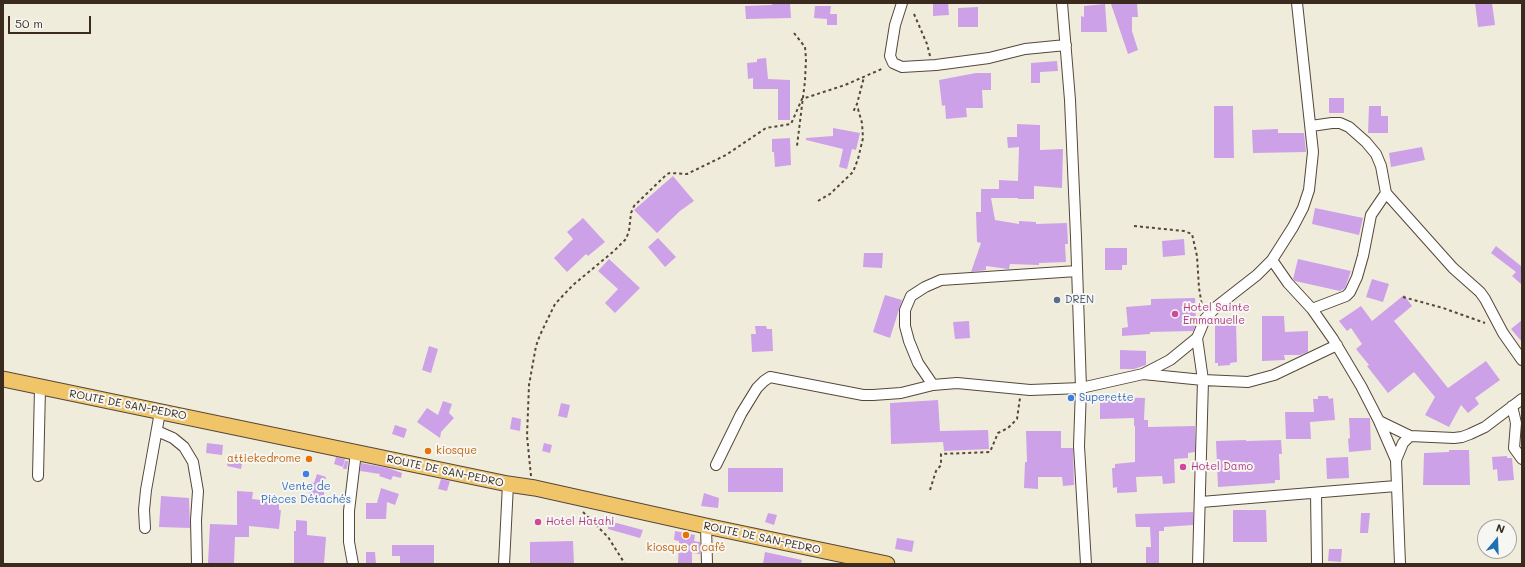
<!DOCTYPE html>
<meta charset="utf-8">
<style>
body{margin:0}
#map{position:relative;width:1525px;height:567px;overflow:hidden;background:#f0ecdb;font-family:Mali,sans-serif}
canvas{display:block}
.frame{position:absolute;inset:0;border:4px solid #3b2a1e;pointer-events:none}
.north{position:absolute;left:1477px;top:519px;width:40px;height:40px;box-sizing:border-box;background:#f6f6f2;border:1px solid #aba49d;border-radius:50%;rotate:19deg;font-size:11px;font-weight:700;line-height:16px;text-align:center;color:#3b2a1e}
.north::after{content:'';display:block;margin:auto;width:14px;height:18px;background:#1f6fb2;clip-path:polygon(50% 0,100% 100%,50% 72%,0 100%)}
.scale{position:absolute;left:8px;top:16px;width:83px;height:18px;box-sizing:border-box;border:2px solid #3b2a1e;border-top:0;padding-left:5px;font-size:12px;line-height:14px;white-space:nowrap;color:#3b2a1e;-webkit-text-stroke:3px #f6f6f2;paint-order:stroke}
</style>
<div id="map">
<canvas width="1525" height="567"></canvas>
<div class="frame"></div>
<div class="north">N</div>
<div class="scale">50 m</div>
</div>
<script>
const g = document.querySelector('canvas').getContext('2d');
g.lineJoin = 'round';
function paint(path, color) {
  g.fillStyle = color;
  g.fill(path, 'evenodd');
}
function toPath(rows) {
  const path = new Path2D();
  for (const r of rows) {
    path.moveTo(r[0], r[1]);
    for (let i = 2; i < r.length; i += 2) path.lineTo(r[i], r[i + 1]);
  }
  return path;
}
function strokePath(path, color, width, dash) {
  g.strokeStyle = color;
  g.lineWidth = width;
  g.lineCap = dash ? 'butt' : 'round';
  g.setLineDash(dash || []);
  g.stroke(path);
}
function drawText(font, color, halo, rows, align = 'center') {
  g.font = font + ' Mali,sans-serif';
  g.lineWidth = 4;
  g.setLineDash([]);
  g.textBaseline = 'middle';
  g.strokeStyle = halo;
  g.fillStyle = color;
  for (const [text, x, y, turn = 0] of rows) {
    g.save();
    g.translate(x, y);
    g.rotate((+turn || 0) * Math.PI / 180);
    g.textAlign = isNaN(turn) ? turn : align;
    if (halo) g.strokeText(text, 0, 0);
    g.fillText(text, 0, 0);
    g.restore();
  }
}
paint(toPath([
 [772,3,790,3,791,18,746,19,745,6,772,5],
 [933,3,948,3,949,15,933,16],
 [1137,3,1138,17,1132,17,1132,31,1138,50,1128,54,1111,4],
 [1475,3,1492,3,1495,25,1478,27],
 [1105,4,1107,32,1081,32,1081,16,1084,17,1084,6],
 [815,6,831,6,830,14,837,14,837,25,827,25,827,19,814,18],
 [978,7,978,27,958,27,958,8],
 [766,58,768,79,790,80,790,120,778,120,778,89,753,89,753,78,748,79,747,63,757,62,757,59],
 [1057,61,1058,71,1040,72,1040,83,1031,83,1031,63],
 [976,73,991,73,991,90,982,90,983,108,966,108,967,117,946,119,945,105,942,106,939,80],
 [1329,98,1344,98,1344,113,1329,113],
 [1214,106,1233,106,1234,158,1214,158],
 [1369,106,1381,106,1381,116,1388,116,1388,133,1368,133],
 [1017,124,1040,125,1040,150,1063,149,1062,188,1034,186,1034,199,1018,199,1018,198,991,198,995,220,1019,224,1019,221,1036,222,1036,224,1067,223,1068,244,1065,244,1066,262,1039,263,1039,265,1010,264,1009,269,1008,269,986,266,986,270,971,272,981,243,977,242,976,212,981,212,981,189,999,189,999,180,1018,181,1019,147,1008,148,1007,137,1017,137],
 [833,128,860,133,856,150,852,149,847,169,839,167,843,149,806,140,806,138,833,136],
 [1278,129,1278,133,1304,133,1306,152,1253,153,1252,130],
 [790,138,791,165,775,167,774,152,772,152,772,139],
 [1422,147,1425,160,1391,167,1389,153],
 [673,176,694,201,680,211,657,233,634,210],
 [1315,208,1363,218,1359,235,1312,224],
 [583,218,605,242,588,256,586,254,567,272,554,258,573,239,567,232],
 [658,238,676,257,665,267,648,247],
 [1184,239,1185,255,1163,257,1162,241],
 [1496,246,1521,266,1522,265,1522,285,1512,276,1516,272,1491,253],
 [1105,248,1127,248,1127,265,1122,265,1122,270,1105,270],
 [864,253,883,253,882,268,863,267],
 [609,259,640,288,615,313,605,303,618,289,598,271],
 [1298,259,1351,271,1345,288,1340,291,1295,281,1293,279],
 [1372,279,1389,284,1383,302,1366,297],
 [885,295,902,300,890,338,873,332],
 [1404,295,1412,306,1394,321,1448,388,1486,361,1500,380,1475,398,1479,404,1468,413,1461,405,1449,427,1425,415,1435,397,1414,372,1388,393,1367,366,1369,365,1356,349,1362,344,1351,328,1347,331,1339,321,1361,306,1372,321],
 [1195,298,1196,324,1193,331,1150,332,1150,334,1122,336,1122,328,1128,327,1126,307,1151,305,1151,299],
 [1262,316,1284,316,1285,332,1308,331,1308,352,1300,355,1284,355,1285,360,1262,361],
 [1215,320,1236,320,1237,362,1230,363,1230,365,1218,366,1218,363,1215,363],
 [1522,320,1522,342,1511,329],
 [969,321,970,338,955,339,953,322],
 [755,326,766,326,767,329,772,329,773,351,752,352,751,334,756,334],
 [429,346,438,349,431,373,422,370],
 [1120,350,1146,351,1146,365,1134,369,1120,369],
 [1318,396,1328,396,1329,399,1333,398,1335,420,1310,422,1311,439,1286,439,1285,412,1314,412,1313,399,1318,399],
 [1106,397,1145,398,1144,420,1148,420,1148,427,1195,426,1195,452,1188,453,1188,458,1174,459,1175,483,1163,484,1162,476,1136,477,1137,492,1117,493,1117,487,1113,488,1112,468,1115,468,1115,464,1135,462,1135,426,1134,426,1134,418,1100,419,1100,402,1106,402],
 [938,400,940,431,988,430,989,449,944,451,943,442,891,444,890,403],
 [443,401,452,404,449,413,454,418,441,432,440,438,417,422,427,408,438,415],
 [561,403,570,405,567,418,558,416],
 [512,417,521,419,520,431,510,429],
 [1349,418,1370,418,1371,450,1349,452,1348,439,1350,438],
 [395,425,407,429,404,438,392,434],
 [1026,431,1061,431,1061,448,1073,448,1074,485,1063,486,1062,477,1038,477,1038,489,1024,488,1025,462,1027,462],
 [1246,440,1246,441,1281,440,1282,454,1279,454,1280,480,1275,480,1275,483,1218,487,1216,441],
 [207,443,223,445,222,455,206,453],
 [544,443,552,445,550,453,542,451],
 [1449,450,1469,450,1470,485,1423,485,1424,453,1449,452],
 [229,456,243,459,241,469,227,466],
 [1507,456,1507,458,1512,458,1514,480,1498,481,1497,469,1493,470,1492,457],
 [336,457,345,459,343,467,334,464],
 [1348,457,1349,478,1327,479,1326,458],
 [345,461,348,461,347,469,343,469],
 [361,463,388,468,402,473,401,478,393,476,391,480,379,476,380,474,360,471],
 [728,468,783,468,783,492,728,492],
 [317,474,326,477,324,483,324,501,309,500,310,482,314,483],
 [441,479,450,481,447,491,438,489],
 [381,488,399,494,395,505,387,502,386,519,366,519,366,503,377,503],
 [237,491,253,492,252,499,279,502,279,510,281,510,279,529,249,526,249,537,235,537,234,564,208,563,210,524,237,525],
 [704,493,719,498,718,508,701,506],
 [161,496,189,498,190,528,159,527],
 [1233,510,1266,510,1267,542,1233,542],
 [1193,512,1193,525,1164,527,1164,531,1159,531,1159,564,1146,564,1146,547,1151,547,1150,527,1136,527,1135,514],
 [768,513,777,515,774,525,765,522],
 [1361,513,1370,513,1368,533,1360,533],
 [296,520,307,521,307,535,326,537,324,564,294,564,294,531,296,531],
 [609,521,643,530,640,538,608,529],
 [675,531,695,535,694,541,700,542,700,554,692,553,692,564,678,564,679,541,674,540],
 [897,538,914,541,912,552,895,549],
 [573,541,574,564,530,564,530,542],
 [392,545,434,545,434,564,400,564,400,556,392,556],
 [1329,549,1342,549,1341,562,1328,561],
 [366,552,375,552,376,564,366,564],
 [765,552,802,560,801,564,763,564]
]), '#cda1e7');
const street = toPath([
 [902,3,895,25,890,56,893,63,902,67,936,65,989,58,1025,49,1066,45],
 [1062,3,1070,100,1076,237,1081,388,1079,446,1086,564],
 [1311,126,1332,123,1340,123,1349,127,1366,142,1376,154,1381,166,1386,193,1453,268,1480,292,1485,299,1503,333,1522,360],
 [1272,260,1288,283,1312,309,1333,339,1361,386,1379,421,1396,460],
 [1312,309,1346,296,1350,292,1357,277,1363,256,1371,215,1386,193],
 [1143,374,1170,360,1197,338],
 [933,385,918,363,909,341,905,326,905,310,911,296,925,287,941,280,1077,271],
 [1512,406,1516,423,1514,448,1522,459],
 [1379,421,1410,436,1454,438,1462,437,1470,434,1485,427,1522,399],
 [157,431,173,438,184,447,193,462,198,491,196,520,197,564],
 [716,465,741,414,757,388,764,381,770,377,863,395,873,395,901,393,933,385,957,383,1030,390,1081,388,1143,374,1203,380,1248,382,1274,375,1337,345],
 [38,476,40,388],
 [1316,493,1317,564],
 [1201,502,1396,486],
 [706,526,707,564],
 [145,528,144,510,146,490,160,412],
 [353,564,349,542,349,511,356,452],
 [504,564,508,484],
 [1198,564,1203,380,1197,338,1205,319,1216,307,1257,275,1272,260,1293,227,1303,208,1309,190,1313,152,1297,3],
 [1400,564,1396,460,1403,443,1410,436]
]);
const primary = toPath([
 [3,379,508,484,535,488,706,526,887,564]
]);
strokePath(street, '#56473a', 12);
strokePath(primary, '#56473a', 17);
strokePath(toPath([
 [914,14,927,44,930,56],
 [794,33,805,47,806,59,805,81,797,146],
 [818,201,830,194,853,172,858,159,863,138,862,123,858,109,854,110,857,104,864,77],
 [1134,226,1184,231,1192,234,1197,256,1199,288,1202,306],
 [1403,297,1443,308,1485,323],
 [531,476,527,436,529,385,536,346,540,335,555,304,573,285,614,251,626,239,629,231,631,213,634,206,667,174,670,173,687,174,726,155,766,128,791,124,802,99,845,85,884,68],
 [930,490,936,471,941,465,941,454,990,452,998,433,1008,428,1017,419,1020,398],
 [583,512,608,537,625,564]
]), '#56473a', 2, [3, 3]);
strokePath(street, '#fff', 10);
strokePath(primary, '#f0c469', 15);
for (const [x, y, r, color] of [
 [1057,300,4,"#5c6f8a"],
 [1175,314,4,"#d1479c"],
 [1071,398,4,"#3f7fe0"],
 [428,451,4,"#e8710a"],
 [309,459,4,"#e8710a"],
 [1183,467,4,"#d1479c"],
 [306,474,4,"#3f7fe0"],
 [538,522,4,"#d1479c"],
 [686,535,4,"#e8710a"]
]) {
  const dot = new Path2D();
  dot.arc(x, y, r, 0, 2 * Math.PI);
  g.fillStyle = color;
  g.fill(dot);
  strokePath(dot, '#f6f6f2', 1.5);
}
drawText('11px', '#4e5e75', '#f6f6f2', [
 ["DREN",1065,300]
], 'left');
drawText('11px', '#b23c85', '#f6f6f2', [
 ["Hotel Sainte",1183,308],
 ["Emmanuelle",1183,321],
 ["Hotel Damo",1191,467],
 ["Hotel Hatahi",546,522]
], 'left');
drawText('11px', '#366cbe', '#f6f6f2', [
 ["Superette",1079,398],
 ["Vente de",306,487,"center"],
 ["Pièces Détachés",306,500,"center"]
], 'left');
drawText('11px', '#3b2a1e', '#f6f6f2', [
 ["ROUTE DE SAN-PEDRO",128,405,11],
 ["ROUTE DE SAN-PEDRO",445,471,12],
 ["ROUTE DE SAN-PEDRO",762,538,12]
]);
drawText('11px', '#c56008', '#f6f6f2', [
 ["kiosque",436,451],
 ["attiekedrome",301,459,"right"],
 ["kiosque a café",686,548,"center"]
], 'left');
</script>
